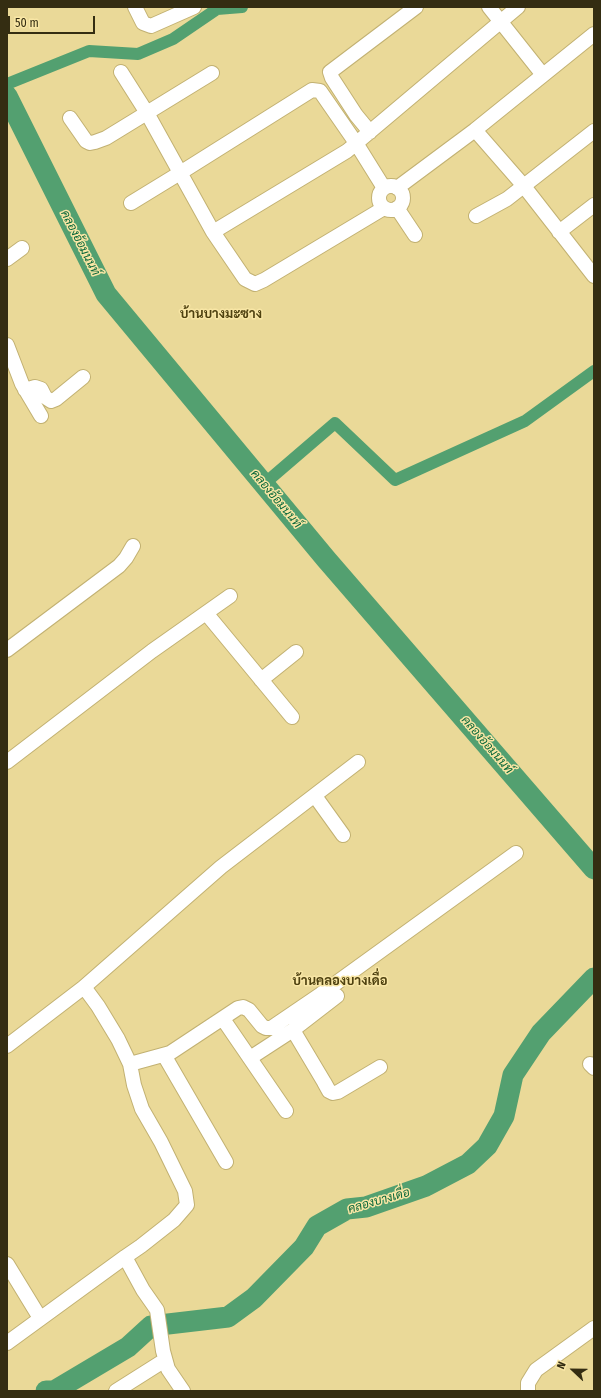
<!DOCTYPE html>
<meta charset="utf-8">
<style>
body{margin:0}
#map{position:relative;width:601px;height:1398px;overflow:hidden;background:#ead998;font-family:"Fira Sans Condensed",sans-serif}
canvas{display:block}
.frame{position:absolute;inset:0;border:8px solid #342d12;pointer-events:none}
.north{position:absolute;left:553px;top:1350px;width:40px;height:40px;-webkit-text-stroke:3px #f8e6a5;paint-order:stroke;rotate:292deg;font-size:11px;font-weight:700;line-height:16px;text-align:center;color:#342d12}
.north::after{content:'';display:block;margin:auto;width:14px;height:18px;background:#342d12;clip-path:polygon(50% 0,100% 100%,50% 72%,0 100%)}
.scale{position:absolute;left:8px;top:16px;width:87px;height:18px;box-sizing:border-box;border:2px solid #342d12;border-top:0;padding-left:5px;font-size:12px;line-height:14px;white-space:nowrap;color:#342d12;-webkit-text-stroke:3px #f8e6a5;paint-order:stroke}
</style>
<div id="map">
<canvas width="601" height="1398"></canvas>
<div class="frame"></div>
<div class="north">N</div>
<div class="scale">50 m</div>
</div>
<script>
const g = document.querySelector('canvas').getContext('2d');
g.lineJoin = 'round';
function toPath(rows) {
  const path = new Path2D();
  for (const r of rows) {
    if (r.length === 3) {
      path.moveTo(r[0] + r[2], r[1]);
      path.arc(r[0], r[1], r[2], 0, 2 * Math.PI);
      continue;
    }
    path.moveTo(r[0], r[1]);
    for (let i = 2; i < r.length; i += 2) path.lineTo(r[i], r[i + 1]);
  }
  return path;
}
function strokePath(path, color, width, dash) {
  g.strokeStyle = color;
  g.lineWidth = width;
  g.lineCap = dash ? 'butt' : 'round';
  g.setLineDash(dash || []);
  g.stroke(path);
}
function drawText(font, color, halo, rows, align = 'center') {
  g.font = font + ' "Fira Sans Condensed",Sarabun,sans-serif';
  g.lineWidth = 3;
  g.setLineDash([]);
  g.textBaseline = 'middle';
  g.strokeStyle = halo;
  g.fillStyle = color;
  for (const [text, x, y, turn = 0] of rows) {
    g.save();
    g.translate(x, y);
    g.rotate((+turn || 0) * Math.PI / 180);
    g.textAlign = isNaN(turn) ? turn : align;
    if (halo) g.strokeText(text, 0, 0);
    g.fillText(text, 0, 0);
    g.restore();
  }
}
strokePath(toPath([
 [7,84,89,51,138,54,173,39,217,9,242,7],
 [264,484,335,423,395,480,525,421,594,371]
]), '#53a070', 12);
strokePath(toPath([
 [7,96,106,294,326,559,594,869],
 [46,1391,54,1391,128,1347,151,1326,228,1317,254,1298,304,1247,317,1226,347,1209,366,1207,426,1186,468,1164,487,1146,504,1116,513,1075,541,1033,594,978]
]), '#53a070', 21);
const minor = toPath([
 [135,7,143,23,151,26,194,7],
 [489,7,543,75],
 [121,72,147,113,213,232,245,279,255,284,264,280,384,208],
 [70,118,86,141,90,143,95,142,106,138,212,73],
 [475,130,523,185,594,276],
 [370,132,356,115,332,78,330,72,416,7],
 [391,198,12],
 [397,188,475,130,594,34],
 [131,203,180,173,312,90,320,91,356,143,384,188],
 [397,208,415,235],
 [476,216,507,199,594,131],
 [213,232,347,151,518,7],
 [559,232,594,205],
 [7,259,22,248],
 [7,345,22,384,41,416],
 [25,390,35,387,41,389,45,397,51,401,56,399,83,377],
 [206,613,292,717],
 [7,650,119,566,126,558,133,546],
 [261,680,296,652],
 [7,762,152,651,230,596],
 [315,796,343,835],
 [84,987,98,1006,118,1039,130,1064,134,1085,142,1109,161,1142,185,1191,187,1205,174,1220,141,1246,125,1257,143,1290,157,1310,163,1351,168,1369,183,1391],
 [223,1019,286,1111],
 [293,1030,324,1082,329,1091,333,1093,338,1092,380,1067],
 [7,1046,84,987,221,867,358,762],
 [164,1055,226,1162],
 [250,1058,293,1030,337,996],
 [130,1064,170,1053,238,1008,243,1007,249,1010,262,1026,266,1028,271,1028,321,994,516,853],
 [590,1064,594,1068],
 [7,1264,40,1318],
 [7,1343,125,1257],
 [116,1391,165,1360],
 [528,1391,528,1383,536,1370,594,1328]
]);
strokePath(minor, '#c2b172', 16);
strokePath(minor, '#fff', 14);
drawText('italic 12px', '#066639', '#f8e6a5', [
 ["คลองอ้อมนนท์",80,243,63],
 ["คลองอ้อมนนท์",276,499,50],
 ["คลองอ้อมนนท์",487,745,49],
 ["คลองบางเดื่อ",379,1201,-16]
]);
drawText('bold 13px', '#4e4110', '#f8e6a5', [
 ["บ้านบางมะซาง",221,314],
 ["บ้านคลองบางเดื่อ",340,981]
]);
</script>
